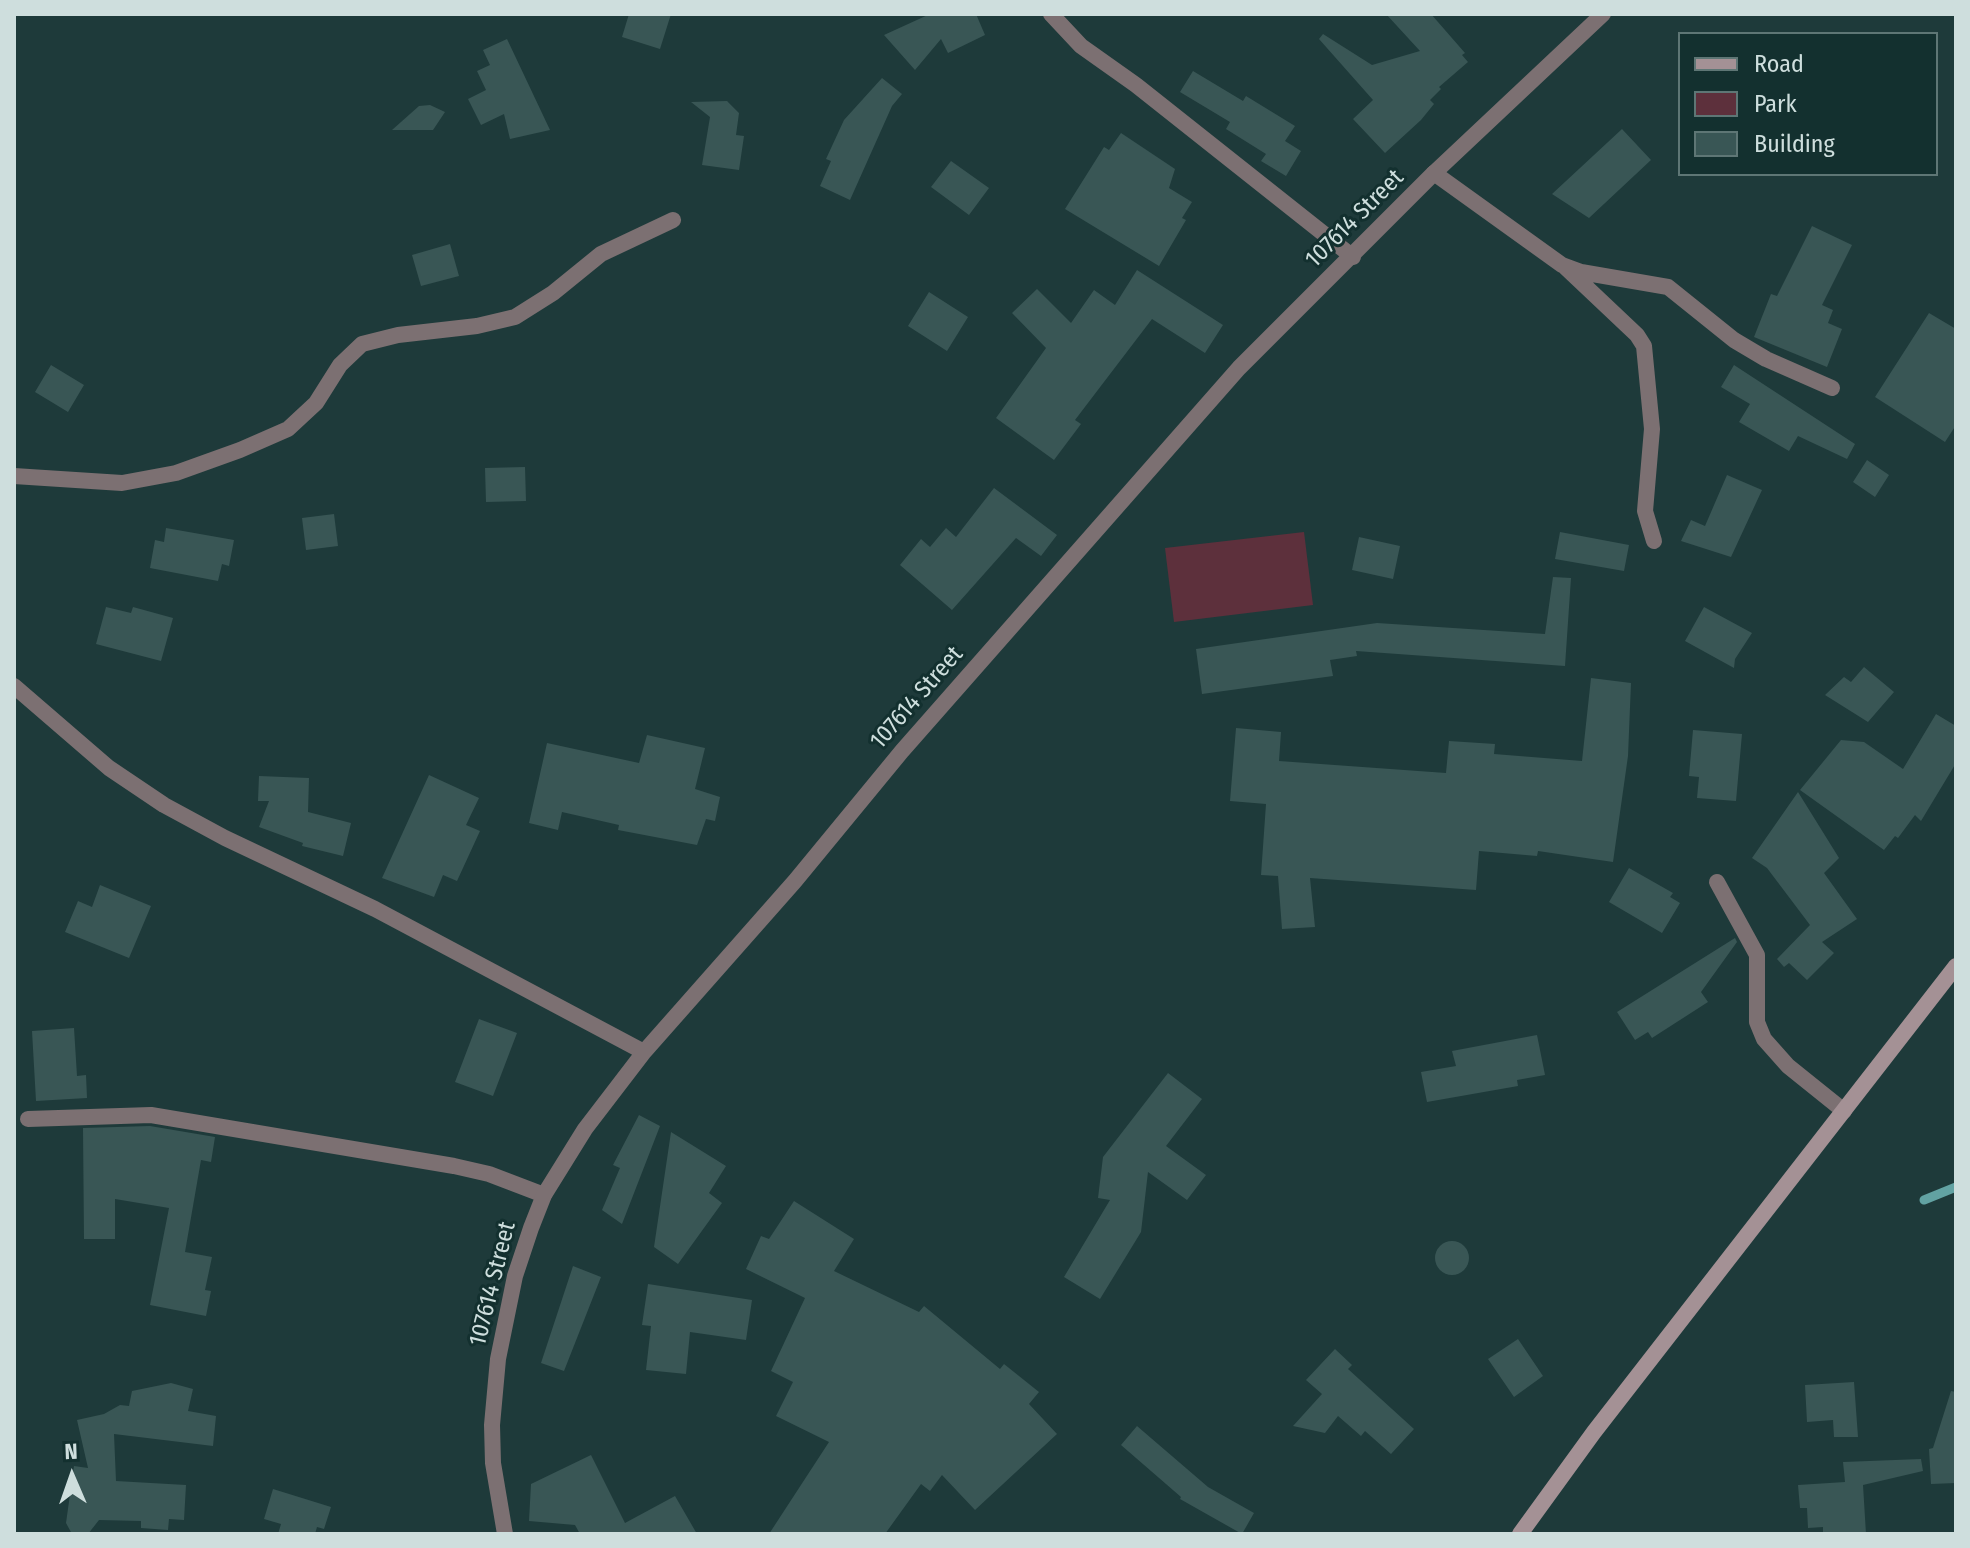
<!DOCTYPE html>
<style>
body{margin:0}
#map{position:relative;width:1970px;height:1548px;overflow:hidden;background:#1e3a3a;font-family:"Fira Sans Condensed",sans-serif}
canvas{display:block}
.frame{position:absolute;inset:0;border:16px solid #cededd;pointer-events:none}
.legend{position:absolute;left:1678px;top:32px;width:260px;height:144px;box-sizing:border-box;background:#13302f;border:2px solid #5e7675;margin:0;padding:10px 14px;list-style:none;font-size:24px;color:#cededd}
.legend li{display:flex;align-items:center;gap:16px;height:40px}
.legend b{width:40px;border:2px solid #5e7675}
.north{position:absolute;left:32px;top:1436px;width:80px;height:80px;-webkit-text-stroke:6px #13302f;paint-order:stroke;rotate:358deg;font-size:22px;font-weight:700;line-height:32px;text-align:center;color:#cededd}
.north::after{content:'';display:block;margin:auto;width:28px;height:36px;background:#cededd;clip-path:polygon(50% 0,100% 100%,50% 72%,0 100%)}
</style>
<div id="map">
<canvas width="1970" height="1548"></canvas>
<div class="frame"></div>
<ul class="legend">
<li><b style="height:10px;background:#a49195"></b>Road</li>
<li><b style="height:22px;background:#5d303c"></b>Park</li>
<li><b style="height:22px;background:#395655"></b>Building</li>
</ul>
<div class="north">N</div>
</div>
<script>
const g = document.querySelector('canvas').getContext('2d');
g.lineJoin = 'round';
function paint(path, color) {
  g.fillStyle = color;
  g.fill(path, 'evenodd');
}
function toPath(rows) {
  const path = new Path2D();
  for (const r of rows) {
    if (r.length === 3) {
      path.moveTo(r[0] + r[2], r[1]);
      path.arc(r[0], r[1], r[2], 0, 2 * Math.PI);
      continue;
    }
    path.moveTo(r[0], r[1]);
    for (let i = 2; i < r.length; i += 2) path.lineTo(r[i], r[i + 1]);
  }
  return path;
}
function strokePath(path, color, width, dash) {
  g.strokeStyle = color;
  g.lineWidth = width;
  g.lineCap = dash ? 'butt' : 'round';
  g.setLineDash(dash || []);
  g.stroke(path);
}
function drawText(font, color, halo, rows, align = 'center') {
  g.font = font + ' "Fira Sans Condensed",sans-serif';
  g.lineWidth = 6;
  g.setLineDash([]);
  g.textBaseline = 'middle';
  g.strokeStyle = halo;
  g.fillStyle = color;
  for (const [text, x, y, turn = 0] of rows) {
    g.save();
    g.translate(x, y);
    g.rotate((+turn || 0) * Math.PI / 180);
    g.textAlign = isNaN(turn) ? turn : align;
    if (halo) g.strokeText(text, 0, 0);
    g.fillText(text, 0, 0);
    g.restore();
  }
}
paint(toPath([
 [1304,532,1313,605,1174,622,1165,548]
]), '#5d303c');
strokePath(toPath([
 [1924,1200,1956,1187]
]), '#62a2a2', 9);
paint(toPath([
 [629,14,671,14,660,49,622,37],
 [930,14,976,14,985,35,948,53,941,39,915,70,884,35],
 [1386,14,1431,14,1465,53,1462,55,1468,62,1439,87,1441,89,1430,100,1434,104,1421,120,1385,153,1353,119,1373,100,1319,39,1323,34,1372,65,1420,51],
 [507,39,550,130,510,139,504,114,481,125,468,99,486,90,477,71,490,65,483,50],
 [1193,71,1243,101,1246,96,1295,126,1285,141,1301,151,1286,176,1261,161,1266,154,1226,129,1230,122,1180,92],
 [882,78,902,94,892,106,850,200,820,186,831,161,826,159,844,120],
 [727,101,739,113,736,135,744,136,739,170,702,165,710,117,691,102],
 [430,105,445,112,433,130,392,130,419,106],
 [1622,129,1651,160,1589,218,1552,194],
 [1121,133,1175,169,1169,188,1192,202,1182,218,1186,220,1159,266,1065,209,1104,147,1109,150],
 [951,161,989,188,969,215,931,187],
 [1812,226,1852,245,1822,305,1833,310,1828,323,1842,329,1827,367,1754,337,1771,294,1777,296],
 [450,244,459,276,421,286,412,255],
 [1137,270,1223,325,1205,353,1152,319,1075,420,1081,424,1054,460,996,418,1046,348,1012,313,1037,289,1071,323,1094,290,1115,305],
 [929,292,968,317,947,351,908,326],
 [1929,313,1956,329,1956,425,1945,442,1875,397],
 [51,365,84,385,68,412,35,392],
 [1734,365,1855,444,1847,459,1798,436,1789,451,1739,422,1750,404,1721,387],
 [1867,460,1889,475,1875,497,1853,482],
 [525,467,526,501,486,502,485,468],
 [1727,475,1762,490,1731,557,1681,541,1691,520,1705,526],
 [994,488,1057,535,1041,556,1016,538,952,610,900,565,921,539,930,547,946,528,956,537],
 [334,514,338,546,306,550,302,518],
 [166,528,234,540,229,566,222,564,218,581,150,568,155,540,164,542],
 [1560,532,1629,545,1624,571,1555,559],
 [1359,537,1400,546,1393,579,1352,570],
 [1553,577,1571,578,1565,666,1356,651,1357,656,1330,660,1333,676,1202,694,1196,649,1377,623,1545,634],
 [106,607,131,613,133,607,173,618,161,661,96,644],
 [1704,607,1752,633,1735,659,1734,668,1685,641],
 [1864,667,1894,692,1868,722,1825,695,1844,677,1851,682],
 [1591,678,1631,683,1628,756,1613,862,1538,851,1537,856,1479,851,1476,890,1310,878,1315,927,1282,929,1278,876,1261,875,1266,804,1230,801,1236,728,1281,732,1279,761,1446,773,1449,741,1495,744,1494,754,1582,761],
 [1936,714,1956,726,1956,763,1921,821,1915,815,1898,838,1895,836,1884,850,1800,790,1841,740,1864,742,1903,769],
 [1693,730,1742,734,1736,801,1697,798,1699,777,1689,776],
 [647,735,705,748,695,789,720,797,715,821,706,819,697,845,618,830,619,825,562,812,558,830,529,823,547,743,639,763],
 [429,775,479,798,466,825,480,831,457,881,443,875,434,897,382,878],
 [259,776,309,778,308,812,351,823,343,856,302,846,303,843,259,827,269,801,258,801],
 [1798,792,1839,858,1824,873,1857,919,1822,942,1834,953,1807,980,1789,963,1784,967,1777,959,1810,925,1767,868,1752,858],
 [1629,868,1673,893,1670,897,1680,903,1662,933,1609,902],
 [100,885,151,906,129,958,65,932,78,901,92,907],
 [1735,938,1737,942,1701,992,1708,1002,1652,1038,1648,1032,1635,1040,1617,1012],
 [479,1019,517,1033,493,1096,455,1082],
 [74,1028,77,1076,86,1075,87,1098,36,1101,32,1031],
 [1537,1035,1545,1075,1517,1080,1518,1086,1427,1102,1421,1072,1456,1066,1452,1051],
 [1168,1073,1202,1099,1166,1146,1206,1175,1187,1200,1148,1172,1141,1232,1100,1299,1064,1277,1110,1200,1098,1198,1103,1157],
 [639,1115,660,1126,622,1224,602,1210,620,1168,613,1165],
 [150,1126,215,1137,211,1162,201,1160,185,1252,212,1257,205,1290,211,1291,206,1316,150,1305,169,1208,115,1199,115,1239,84,1239,83,1128],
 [671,1132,726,1166,709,1193,722,1203,678,1264,654,1247],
 [794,1201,854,1239,834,1271,919,1312,924,1306,1000,1369,1004,1364,1039,1392,1029,1404,1057,1434,975,1510,942,1475,930,1491,921,1484,885,1534,769,1534,829,1442,776,1416,793,1382,771,1371,805,1298,746,1269,761,1236,769,1239],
 [1452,1258,17],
 [573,1266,601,1277,564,1371,541,1363],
 [648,1284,752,1300,746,1340,690,1332,686,1374,646,1370,651,1326,642,1325],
 [1518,1339,1543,1376,1514,1397,1488,1359],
 [1335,1349,1352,1365,1348,1369,1414,1429,1391,1454,1365,1431,1361,1436,1338,1416,1325,1433,1293,1426,1322,1394,1306,1380],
 [1854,1382,1858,1437,1834,1437,1833,1420,1807,1422,1805,1385],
 [171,1383,193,1389,188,1411,216,1416,213,1446,114,1434,116,1481,186,1485,184,1520,169,1519,168,1530,141,1528,141,1521,99,1520,88,1534,72,1534,66,1523,74,1466,88,1468,77,1420,104,1414,120,1405,129,1406,132,1391],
 [1951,1391,1956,1392,1956,1483,1931,1484,1929,1449,1933,1448],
 [1137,1426,1208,1487,1254,1513,1242,1534,1180,1499,1181,1497,1121,1445],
 [591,1455,625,1523,675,1496,697,1534,580,1534,575,1525,529,1521,531,1484],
 [1921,1459,1923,1471,1863,1485,1866,1534,1823,1534,1823,1527,1808,1528,1807,1508,1800,1508,1798,1485,1845,1482,1843,1462],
 [273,1489,331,1507,324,1529,317,1527,315,1534,278,1534,281,1524,264,1519]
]), '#395655');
strokePath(toPath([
 [1051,14,1081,46,1136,85,1353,257],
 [1434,173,1562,265,1581,272,1668,287,1734,340,1766,359,1832,388],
 [1564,266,1637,335,1644,346,1652,429,1645,511,1654,541],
 [14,476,122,483,176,473,240,450,288,429,316,403,340,365,362,344,398,335,477,326,515,317,553,293,601,254,673,220],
 [1717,882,1757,955,1757,1022,1764,1039,1788,1066,1844,1111],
 [28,1119,151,1115,454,1166,489,1174,544,1195]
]), '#7c7072', 16);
strokePath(toPath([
 [14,686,109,768,164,805,225,838,375,909,644,1052],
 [505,1534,493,1463,492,1425,498,1359,515,1276,531,1228,544,1195,585,1129,644,1052,795,881,902,751,1239,368,1434,173,1603,14]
]), '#7c7072', 16);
strokePath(toPath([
 [1520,1534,1594,1432,1956,966]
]), '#a49195', 16);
drawText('24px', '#cededd', '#13302f', [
 ["107614 Street",1355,219,-45],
 ["107614 Street",917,698,-49],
 ["107614 Street",493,1284,-76]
]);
</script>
